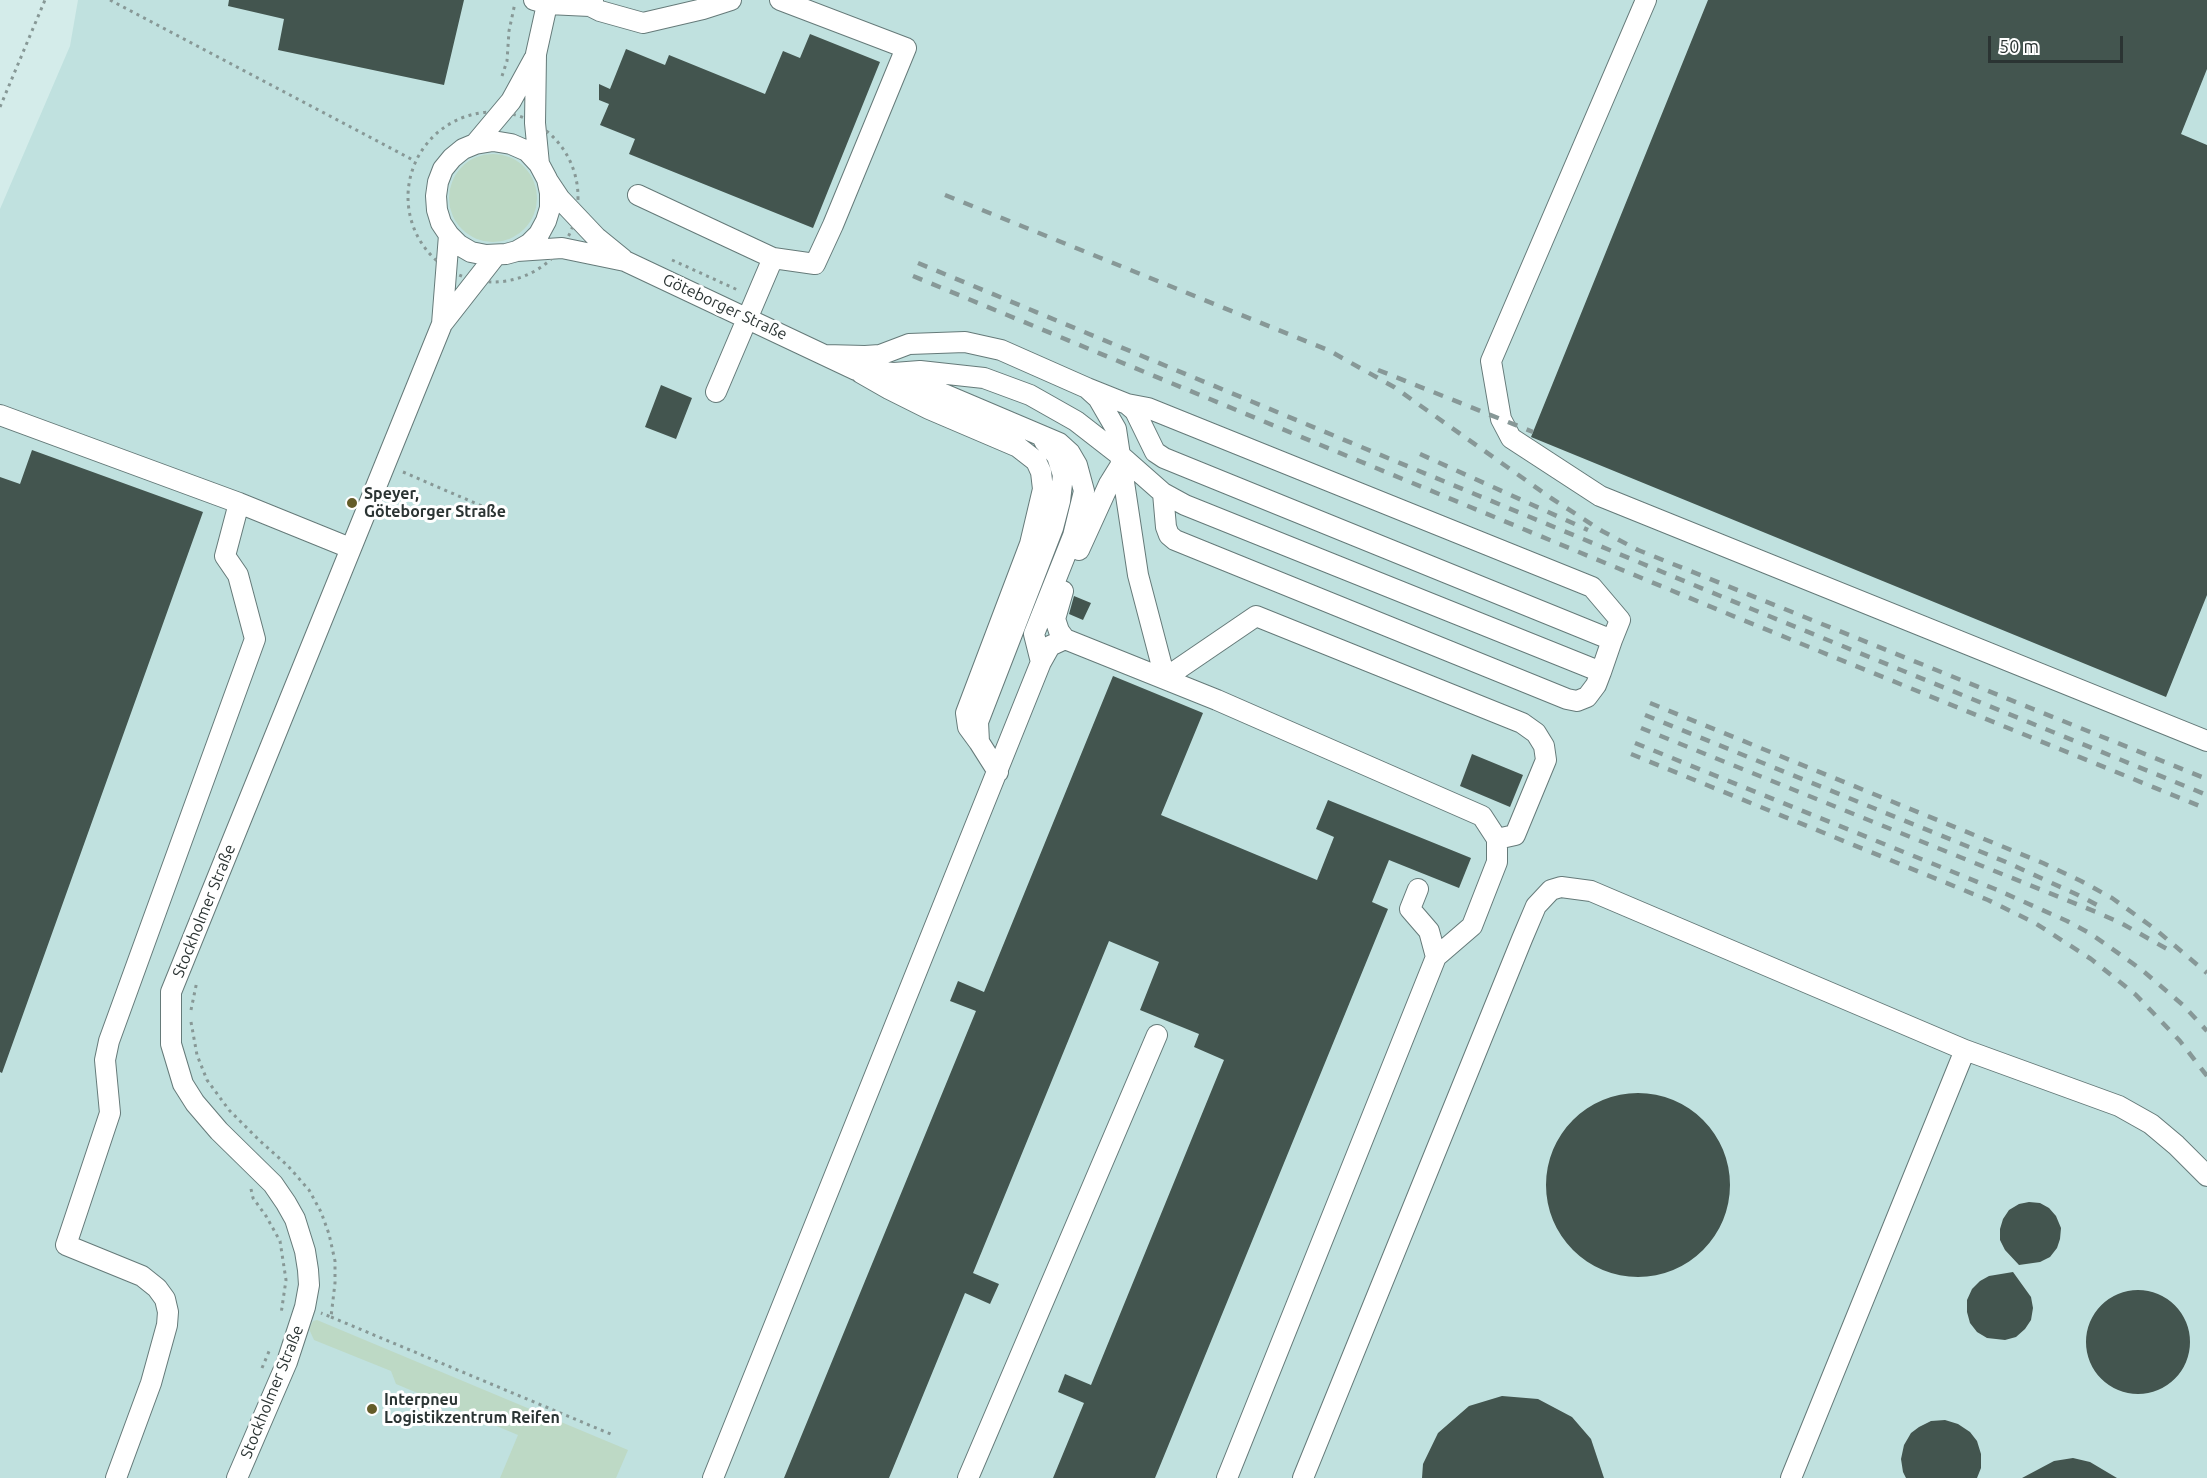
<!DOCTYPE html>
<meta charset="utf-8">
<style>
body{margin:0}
#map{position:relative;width:2207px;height:1478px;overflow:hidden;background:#d4ecea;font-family:Ubuntu,sans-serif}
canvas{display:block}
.scale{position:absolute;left:1988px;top:36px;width:135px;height:27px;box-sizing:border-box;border:3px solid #2b3433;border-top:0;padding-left:8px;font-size:18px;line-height:21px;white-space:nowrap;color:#2b3433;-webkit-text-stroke:4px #fff;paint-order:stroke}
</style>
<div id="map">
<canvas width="2207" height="1478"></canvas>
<div class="scale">50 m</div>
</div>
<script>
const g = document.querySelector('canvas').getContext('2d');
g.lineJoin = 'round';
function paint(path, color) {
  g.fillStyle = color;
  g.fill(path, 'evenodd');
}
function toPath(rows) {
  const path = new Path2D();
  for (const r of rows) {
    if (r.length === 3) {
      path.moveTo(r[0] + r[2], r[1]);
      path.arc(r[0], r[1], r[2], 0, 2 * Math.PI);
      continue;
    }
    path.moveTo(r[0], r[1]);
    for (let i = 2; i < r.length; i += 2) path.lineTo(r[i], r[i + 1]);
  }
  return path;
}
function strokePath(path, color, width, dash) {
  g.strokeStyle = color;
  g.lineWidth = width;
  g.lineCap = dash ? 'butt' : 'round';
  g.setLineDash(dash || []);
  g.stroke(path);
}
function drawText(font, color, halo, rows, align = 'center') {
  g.font = font + ' Ubuntu,sans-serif';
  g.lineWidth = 6;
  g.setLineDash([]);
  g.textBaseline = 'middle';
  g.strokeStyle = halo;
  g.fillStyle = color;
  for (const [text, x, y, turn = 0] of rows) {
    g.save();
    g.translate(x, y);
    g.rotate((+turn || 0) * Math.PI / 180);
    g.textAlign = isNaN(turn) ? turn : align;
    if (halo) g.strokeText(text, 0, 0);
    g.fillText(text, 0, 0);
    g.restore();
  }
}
paint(toPath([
 [78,0,2207,0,2207,1478,0,1478,0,209,70,46]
]), '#c0e1df');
paint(toPath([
 [493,198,44],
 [317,1320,628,1450,616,1478,500,1478,518,1435,396,1384,391,1371,314,1340,309,1329,313,1321]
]), '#bdd9c5');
paint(toPath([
 [229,0,464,0,444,85,278,50,284,19,228,6],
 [1708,0,2207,0,2207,69,2181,134,2207,145,2207,595,2166,697,1531,437],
 [810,34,880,62,813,228,629,154,635,139,600,125,609,104,599,100,599,84,610,89,626,49,665,65,669,55,765,94,783,51,800,58],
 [661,385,692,398,676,439,645,427],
 [32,450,203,512,2,1073,0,1072,0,477,20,484],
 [1074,596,1091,603,1083,620,1069,614],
 [1113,676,1203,713,1161,815,1317,880,1334,837,1316,829,1328,800,1471,858,1459,888,1389,860,1372,902,1388,909,1155,1478,1053,1478,1084,1403,1058,1392,1065,1374,1091,1385,1224,1060,1194,1047,1199,1034,1140,1010,1159,962,1109,941,973,1273,999,1284,990,1304,965,1293,889,1478,784,1478,976,1011,950,1001,958,981,984,992],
 [1472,754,1523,775,1510,807,1460,786],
 [1638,1185,92],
 [2029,1202,2040,1203,2049,1208,2056,1216,2061,1228,2060,1239,2057,1248,2050,1257,2040,1262,2019,1265,2005,1250,2000,1240,2000,1229,2003,1219,2009,1210,2019,1204],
 [2013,1272,2031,1297,2033,1308,2031,1320,2025,1329,2016,1337,2005,1340,1987,1338,1977,1332,1970,1323,1967,1312,1967,1300,1972,1289,1980,1281,1989,1276],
 [2138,1342,52],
 [1502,1396,1538,1399,1572,1417,1591,1439,1604,1478,1422,1478,1423,1464,1438,1433,1469,1406],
 [1945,1420,1958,1424,1970,1432,1977,1441,1981,1454,1981,1468,1977,1478,1906,1478,1903,1472,1901,1459,1904,1445,1911,1433,1919,1427,1931,1421],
 [2073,1458,2090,1462,2117,1478,2022,1478,2054,1461]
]), '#43554f');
const minor = toPath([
 [534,0,548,4,590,6,593,0],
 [1646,0,1491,361,1501,419,1511,438,1600,496,2207,741],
 [590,6,600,11,643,23,703,9,731,0],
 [475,144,511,101,534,59],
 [539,164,535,123,536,54,548,0],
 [548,181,560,199,596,237,623,259],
 [638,195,773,258],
 [517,251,562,248,625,261,856,370,894,373,1059,443,1070,453,1077,465,1084,491,1073,536,1034,634,1041,662],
 [442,324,449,235,441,223,437,210,436,196,438,182,443,169,452,158,463,149,475,144,493,141,511,144,527,151,539,164,547,179,550,193,550,208,546,221,539,234,529,244,517,251,506,254,486,255,471,252,459,245,449,235],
 [825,355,865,356,880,355,909,344,965,342,1001,350,1087,388,1098,398,1116,429,1138,575,1165,678,1256,616,1522,723,1536,733,1544,746,1546,760,1515,835,1497,839],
 [861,373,889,389,929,409,1018,447,1036,461,1041,472,1043,489,1030,544,966,713,968,727,979,742],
 [894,373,920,371,984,378,1030,395,1076,421,1121,456,1163,493,1185,505,1601,672,1612,640,1164,458,1155,452,1135,411,1127,404,1087,388],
 [716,392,773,258,815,264,833,225,906,48,780,0],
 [1127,404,1148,408,1592,587,1620,620,1612,640],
 [0,415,239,503],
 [1163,493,1166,527,1169,535,1175,540,1567,699,1577,701,1587,697,1596,685,1601,672],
 [1079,550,1109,484,1122,463],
 [1063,591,1055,619,1059,631,1065,639],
 [998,772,979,742,978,722,1053,528,1060,501,1063,475,1057,456,1044,441],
 [1418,889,1410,909,1429,931,1436,957],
 [116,1478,151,1383,167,1325,168,1312,165,1299,157,1288,142,1276,66,1245,110,1113,105,1060,109,1041,255,639,238,575,225,556,239,503,350,548],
 [237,1478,287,1362,305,1307,309,1285,308,1270,305,1251,295,1219,286,1203,273,1184,219,1131,195,1103,183,1084,171,1044,171,992,442,324,496,255],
 [713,1478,1041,662,1050,646,1065,639,1217,700,1482,816,1497,839,1497,862,1472,926,1436,957,1227,1478],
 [968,1478,1157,1035],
 [1303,1478,1522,939,1536,906,1551,890,1561,887,1591,891,1965,1050],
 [1791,1478,1965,1050,2119,1106,2151,1124,2176,1145,2207,1176]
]);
strokePath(minor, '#657a79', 22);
strokePath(toPath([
 [110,0,415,161],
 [502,76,507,61,509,31,515,3],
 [0,107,45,0],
 [493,197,85],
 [672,260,740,291],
 [403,472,498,513],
 [191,1010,197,981],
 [191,1022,197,1055,207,1080,229,1110,260,1141,288,1166,309,1190,321,1212,329,1234,335,1261,335,1283,331,1317,321,1313],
 [251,1189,253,1198,266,1216,280,1241,286,1280,281,1314],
 [331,1317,613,1435],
 [262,1368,270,1349]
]), '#879896', 3, [3, 4.5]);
strokePath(minor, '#fff', 20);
strokePath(toPath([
 [945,195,1328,350,1394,387,1551,498,1602,531,1638,550,2207,779],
 [918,263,1742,605,2207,795],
 [913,276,1738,618,2207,809],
 [1378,370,1533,432],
 [1420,454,1588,530],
 [1650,703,2043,863,2081,881,2112,898,2155,929,2207,973],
 [1645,715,2006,862,2078,895,2099,906],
 [1641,728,2096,912,2121,923,2174,953],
 [1635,743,1995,889,2067,921,2091,934,2142,970,2183,1005,2207,1031],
 [1631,754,1988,900,2035,923,2091,959,2136,995,2180,1041,2207,1076]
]), '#879897', 4.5, [10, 10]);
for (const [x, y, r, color] of [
 [352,503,6,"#645c29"],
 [372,1409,6,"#645c29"]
]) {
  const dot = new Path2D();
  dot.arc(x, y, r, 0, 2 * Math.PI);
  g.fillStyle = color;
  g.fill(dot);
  strokePath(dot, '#fff', 2);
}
drawText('16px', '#2b3433', '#fff', [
 ["Göteborger Straße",725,307,25],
 ["Stockholmer Straße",204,911,-68],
 ["Stockholmer Straße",272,1392,-68]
]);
drawText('bold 16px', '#2b3433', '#fff', [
 ["Speyer,",364,494],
 ["Göteborger Straße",364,512],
 ["Interpneu",384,1400],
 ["Logistikzentrum Reifen",384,1418]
], 'left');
</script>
